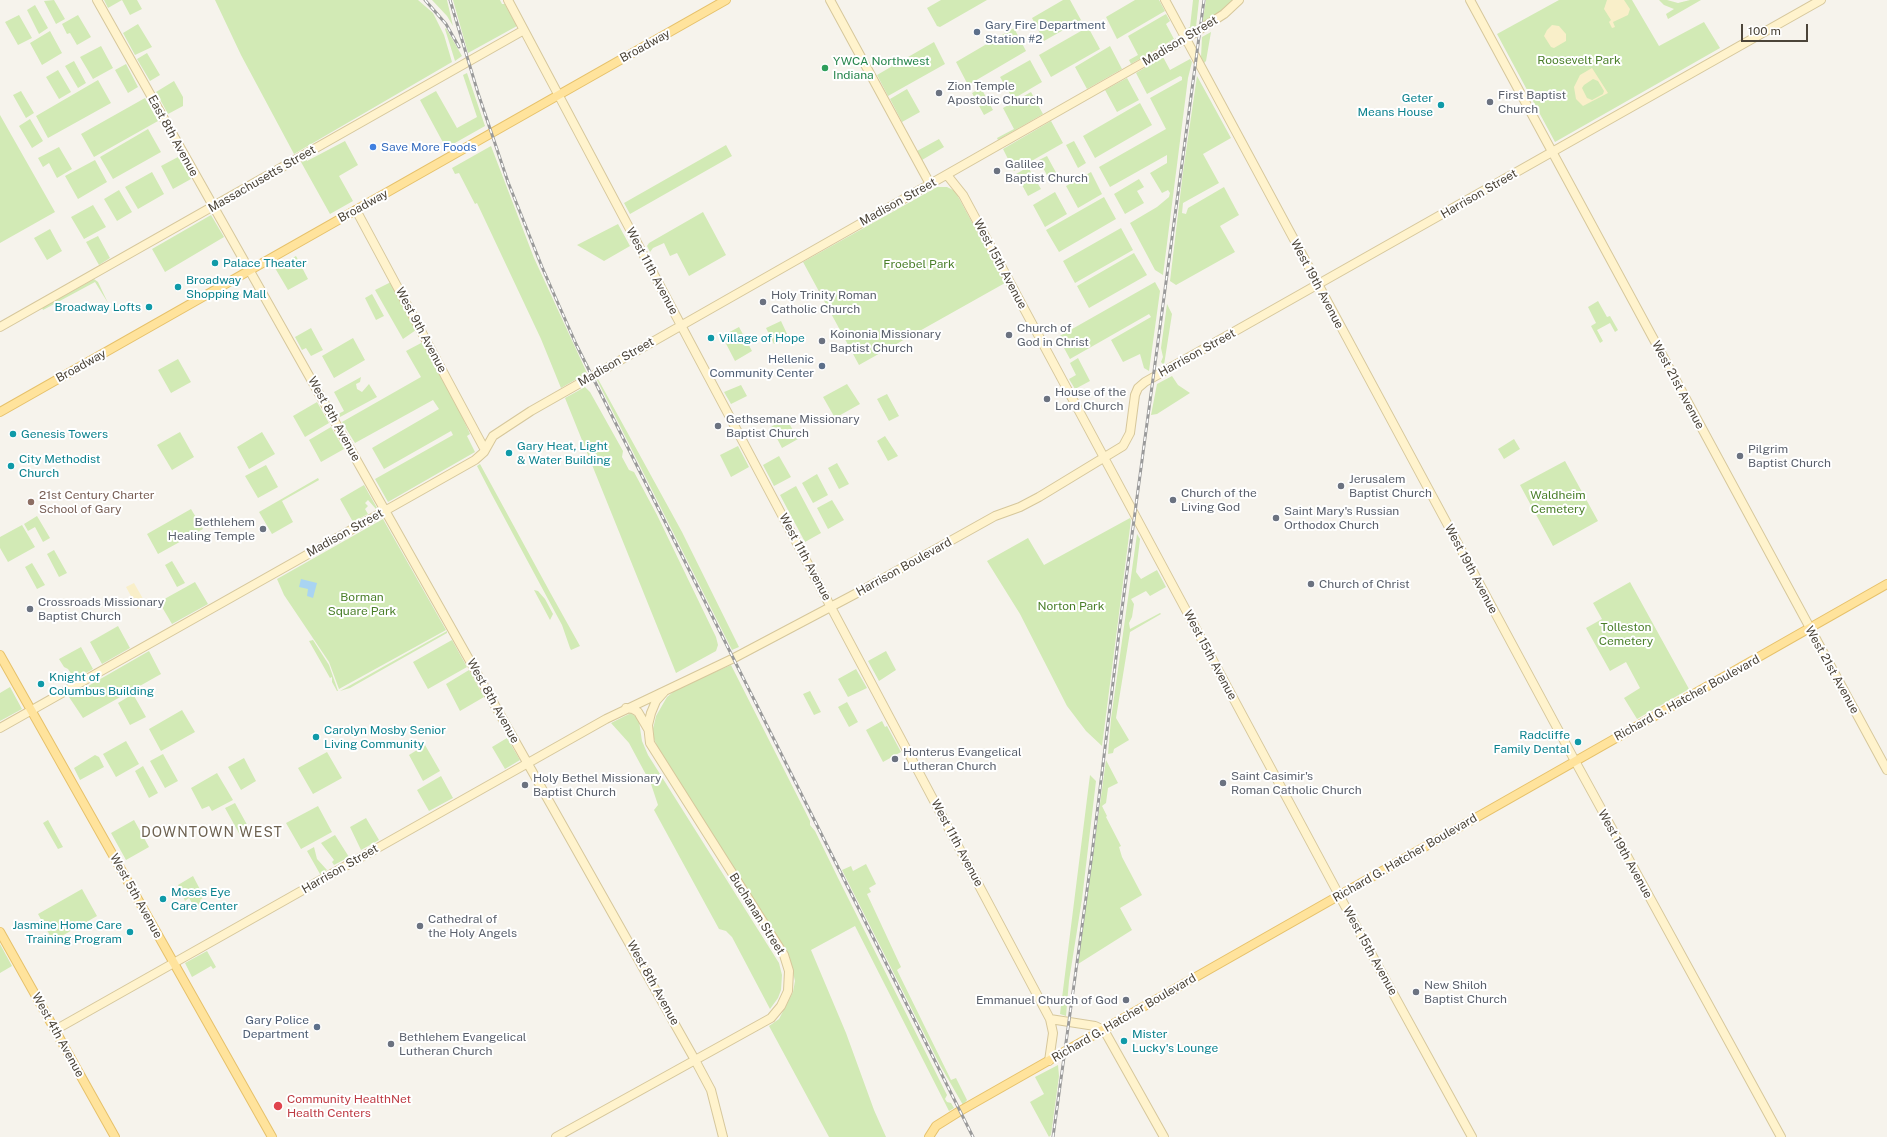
<!DOCTYPE html>
<style>
body{margin:0}
#map{position:relative;width:1887px;height:1137px;overflow:hidden;background:#f6f3ec;font-family:"Public Sans",sans-serif}
canvas{display:block}
.scale{position:absolute;left:1741px;top:24px;width:67px;height:18px;box-sizing:border-box;border:2px solid #4b4439;border-top:0;padding-left:5px;font-size:12px;line-height:14px;white-space:nowrap;color:#4b4439;-webkit-text-stroke:3px #fff;paint-order:stroke}
</style>
<div id="map">
<canvas width="1887" height="1137"></canvas>
<div class="scale">100 m</div>
</div>
<script>
const g = document.querySelector('canvas').getContext('2d');
g.lineJoin = 'round';
function paint(path, color) {
  g.fillStyle = color;
  g.fill(path, 'evenodd');
}
function toPath(rows) {
  const path = new Path2D();
  for (const r of rows) {
    path.moveTo(r[0], r[1]);
    for (let i = 2; i < r.length; i += 2) path.lineTo(r[i], r[i + 1]);
  }
  return path;
}
function strokePath(path, color, width, dash) {
  g.strokeStyle = color;
  g.lineWidth = width;
  g.lineCap = dash ? 'butt' : 'round';
  g.setLineDash(dash || []);
  g.stroke(path);
}
function drawText(font, color, halo, rows, align = 'center') {
  g.font = font + ' "Public Sans",sans-serif';
  g.lineWidth = 4;
  g.setLineDash([]);
  g.textBaseline = 'middle';
  g.strokeStyle = halo;
  g.fillStyle = color;
  for (const [text, x, y, turn = 0] of rows) {
    g.save();
    g.translate(x, y);
    g.rotate((+turn || 0) * Math.PI / 180);
    g.textAlign = isNaN(turn) ? turn : align;
    if (halo) g.strokeText(text, 0, 0);
    g.fillText(text, 0, 0);
    g.restore();
  }
}
paint(toPath([
 [54,0,65,19,56,24,44,1],
 [104,0,137,0,142,9,130,15,122,0,108,8],
 [215,0,418,0,433,13,444,35,452,62,294,154,241,55],
 [432,0,447,0,453,26,447,16],
 [453,0,500,0,502,4,505,4,517,26,468,53],
 [941,0,987,0,940,27,937,26,927,8],
 [1063,0,1070,0,1081,20,1044,41,1032,18],
 [1135,0,1159,0,1165,11,1117,39,1106,17],
 [1193,0,1199,0,1196,27,1188,32,1186,29,1190,27],
 [1206,0,1233,0,1229,7,1202,25],
 [1559,0,1632,0,1659,46,1704,22,1720,48,1555,142,1497,34],
 [1659,0,1667,0,1678,3,1690,0,1701,0,1668,19,1666,14,1674,9,1664,5],
 [35,5,48,28,39,34,27,10],
 [1166,14,1170,21,1166,24,1174,39,1131,64,1129,60,1138,55,1128,36],
 [19,15,32,38,18,45,5,22],
 [78,15,91,37,77,45,70,33,67,34,62,24],
 [138,24,152,47,135,55,123,33],
 [1088,27,1100,49,1051,77,1039,55],
 [446,28,462,56,455,61,445,29],
 [1014,28,1026,51,968,85,956,62],
 [50,31,62,53,42,65,30,43],
 [1211,32,1206,61,1204,63,1201,57,1202,37],
 [934,42,945,64,888,96,877,75],
 [101,46,113,68,93,79,80,57],
 [1110,46,1122,69,1087,89,1075,67],
 [147,53,160,75,150,81,137,59],
 [1163,57,1170,70,1190,59,1192,62,1188,78,1163,275,1155,270,1130,223,1157,207,1169,197,1170,193,1168,190,1162,193,1150,173,1167,163,1167,155,1110,187,1099,167,1166,129,1150,98,1182,80,1182,77,1180,76,1147,94,1136,73],
 [1030,60,1042,82,1013,99,1000,77],
 [74,61,86,83,78,88,65,66],
 [126,64,138,87,128,93,115,70],
 [58,70,71,92,59,99,46,77],
 [467,73,485,126,446,148,420,100,436,91,457,128,477,117,463,75],
 [1197,76,1231,138,1203,154,1219,183,1183,203,1182,213,1186,214,1188,208,1224,187,1239,215,1220,226,1235,252,1176,285,1170,281,1183,172],
 [1127,78,1139,100,1117,112,1105,90],
 [98,80,111,103,48,138,36,116],
 [174,81,183,97,183,106,168,114,156,92],
 [981,88,993,110,984,115,972,93],
 [907,89,920,112,902,122,890,99],
 [21,91,34,113,26,118,13,95],
 [1031,92,1043,114,998,140,997,138,1014,129,1003,108],
 [145,98,158,121,94,157,81,134],
 [1140,103,1152,125,1095,158,1083,136],
 [0,115,55,212,0,243],
 [30,119,43,141,32,148,19,126],
 [1051,121,1063,143,1014,171,1003,149],
 [148,129,161,152,113,179,100,157],
 [939,139,944,147,922,160,917,151],
 [345,141,358,165,339,176,353,201,330,214,301,162,306,159,307,161],
 [1074,141,1086,163,1078,168,1066,145],
 [726,145,732,156,630,214,624,203],
 [491,146,534,258,587,373,561,388,541,339,477,203,475,204,459,173,455,174,452,168],
 [59,147,72,169,57,178,49,163,43,167,38,158],
 [1047,156,1059,178,1051,183,1039,160],
 [178,157,191,179,173,189,161,166],
 [95,160,107,182,78,199,65,176],
 [1028,167,1041,189,1028,196,1016,174],
 [152,172,164,194,138,209,125,187],
 [1091,172,1102,194,1078,208,1066,186],
 [1139,179,1144,187,1137,191,1144,203,1125,214,1114,194],
 [937,187,947,187,955,191,1005,283,859,365,803,262],
 [119,190,132,212,117,221,104,199],
 [1055,192,1067,214,1045,227,1033,205],
 [1104,197,1116,219,1059,252,1046,230],
 [93,205,106,227,84,239,71,217],
 [703,212,726,255,689,276,677,253,670,256,664,243,653,248,650,252,647,246,649,243],
 [211,215,224,237,165,272,152,249],
 [618,224,630,246,604,261,577,245],
 [1121,228,1133,250,1075,283,1063,261],
 [50,229,62,251,47,260,34,238],
 [98,236,110,258,99,265,86,242],
 [1134,253,1147,275,1089,308,1077,286],
 [296,256,308,279,288,290,275,268],
 [94,279,98,282,108,303,95,282,43,310,42,308],
 [391,282,416,330,403,339,375,290],
 [1155,282,1160,291,1149,371,1144,368,1140,354,1123,362,1111,340,1151,317,1149,314,1070,359,1058,337],
 [372,294,384,316,376,320,365,298],
 [1598,301,1607,317,1610,316,1618,330,1615,332,1610,323,1597,330,1603,341,1600,343,1591,326,1596,323,1588,307],
 [1167,304,1172,314,1164,365,1161,362,1163,357,1161,348],
 [781,321,788,336,774,344,766,328],
 [739,327,752,351,735,361,722,336],
 [311,328,323,350,311,356,306,348,302,350,295,337],
 [353,338,365,360,334,378,322,356],
 [423,342,461,414,470,434,467,436,475,452,388,502,375,479,453,435,451,431,384,469,372,448,439,409,433,400,355,443,342,422,421,377,406,351],
 [1078,358,1090,381,1075,389,1069,379,1076,375,1070,363],
 [178,359,191,382,171,393,158,370],
 [1172,376,1178,385,1190,393,1157,414,1151,415,1157,384],
 [361,377,360,382,356,384,357,389,362,392,369,384,377,397,340,417,338,414,344,411,334,392],
 [598,379,682,532,739,647,732,650,597,380],
 [847,384,860,404,835,418,823,397],
 [741,385,747,396,731,404,724,392],
 [585,387,590,392,623,451,622,457,629,470,634,472,657,515,716,637,718,645,716,651,676,673,565,398],
 [887,394,899,416,889,421,877,399],
 [317,402,329,423,305,437,293,416],
 [786,418,798,439,782,448,771,427],
 [331,427,344,449,321,462,309,440],
 [180,432,194,457,172,470,157,445],
 [262,432,275,454,249,469,237,447],
 [885,436,898,456,888,461,877,441],
 [1514,439,1520,449,1504,459,1498,449],
 [738,446,749,467,731,477,720,455],
 [779,456,791,477,774,486,763,465],
 [1565,461,1598,521,1553,546,1520,485],
 [837,463,849,484,839,489,828,468],
 [480,464,551,594,580,646,571,650,570,648,562,625,492,495,477,466],
 [266,465,278,487,258,498,245,476],
 [817,474,828,495,813,503,802,483],
 [318,478,319,480,282,501,293,522,272,534,259,512],
 [364,485,377,508,376,509,368,500,365,503,368,506,365,509,368,514,353,522,340,499],
 [796,486,821,533,805,542,780,495],
 [832,500,844,520,828,529,817,508],
 [191,509,203,529,158,554,147,534],
 [37,516,50,538,43,542,35,527,28,531,24,524],
 [1130,518,1131,520,1102,746,1086,731,1067,706,1020,614,987,561,1028,538,1044,565],
 [383,519,446,630,339,689,329,662,284,595,277,579],
 [22,525,35,547,8,562,0,548,0,537],
 [1137,534,1140,539,1136,572,1141,579,1157,570,1166,587,1150,596,1146,591,1131,599,1134,604,1132,617,1129,623,1130,629,1160,613,1161,614,1130,632,1116,718,1129,740,1114,749,1113,753,1108,754,1111,719],
 [54,550,67,573,59,577,47,554],
 [172,561,185,583,177,587,165,565],
 [32,563,45,585,37,589,25,567],
 [195,582,208,604,172,624,159,602],
 [1630,582,1689,689,1637,719,1624,698,1640,688,1626,662,1610,671,1586,628,1602,619,1593,603],
 [534,590,538,591,545,599,553,614,550,620],
 [118,626,130,648,102,664,90,642],
 [447,631,447,633,350,688,340,691],
 [313,640,329,665,338,691,337,691,332,682,332,677,330,678,309,641],
 [452,640,467,667,428,689,413,662],
 [81,647,93,669,75,679,68,669,64,667,59,659],
 [149,651,161,674,83,718,69,697],
 [886,651,896,670,879,681,868,661],
 [731,665,810,821,810,825,815,831,838,878,947,1095,945,1099,947,1102,951,1103,954,1108,949,1111,855,926,811,950,846,1033,874,1110,886,1137,829,1137,769,1026,779,1019,793,992,795,981,789,956,659,750,654,739,653,729,656,716,667,697,678,688],
 [856,669,867,688,848,697,838,679],
 [469,670,484,697,460,711,446,684],
 [10,687,22,709,0,721,0,693],
 [810,691,821,712,814,715,803,694],
 [133,694,146,717,130,725,118,703],
 [847,702,858,722,849,727,838,707],
 [182,710,195,732,161,751,149,729],
 [631,713,636,717,639,721,642,741,648,755,779,963,782,975,781,990,778,998,770,1009,732,937,726,931,719,929,654,810,658,805,651,784,629,743,611,723],
 [882,721,885,727,887,726,901,752,883,762,866,730],
 [507,738,520,760,505,769,492,747],
 [126,741,139,764,116,777,103,754],
 [425,745,440,771,423,781,409,755],
 [327,752,342,778,313,794,298,768],
 [163,754,178,781,165,788,150,761],
 [95,755,99,757,104,767,80,780,74,768],
 [244,758,256,781,241,790,228,767],
 [1106,760,1118,783,1108,788,1106,803,1102,806,1107,816,1106,817,1121,846,1119,847,1122,857,1142,895,1120,908,1132,930,1078,964],
 [143,766,158,793,149,798,135,771],
 [217,773,233,800,212,811,209,806,202,809,191,788],
 [1090,775,1096,781,1082,899,1069,981,1066,1016,1060,1014],
 [441,776,453,798,429,811,417,790],
 [235,803,250,830,240,835,225,808],
 [318,806,332,832,301,849,286,823],
 [366,818,379,840,361,850,350,827],
 [48,820,63,847,58,849,43,823],
 [134,820,149,847,126,860,111,833],
 [335,835,349,857,334,865,332,862,334,860,321,843],
 [314,847,317,859,327,870,320,874,307,851],
 [866,864,876,884,869,888,871,892,867,894,901,967,897,970,951,1080,956,1078,967,1100,963,1105,940,1065,842,870,851,866,853,871],
 [193,876,204,897,200,900,203,906,196,910,189,898,185,901,178,885],
 [82,889,97,916,53,941,38,914],
 [0,944,12,966,0,973],
 [207,951,216,967,213,969,211,966,192,977,185,963],
 [1058,1065,1059,1076,1051,1135,1049,1137,1030,1102,1044,1094,1035,1077]
]), '#d2eab5');
paint(toPath([
 [1607,0,1624,0,1630,9,1628,15,1613,22,1615,27,1612,28,1609,22,1611,20,1604,9],
 [1552,25,1559,26,1566,34,1566,41,1554,48,1551,47,1544,36,1547,30],
 [1592,68,1608,93,1583,106,1576,99,1574,87,1580,75],
 [1593,79,1598,81,1604,91,1603,94,1592,100,1587,98,1582,88,1584,85],
 [134,583,146,604,138,609,126,587]
]), '#f9efc9');
paint(toPath([
 [301,579,317,583,313,598,307,596,308,589,299,587]
]), '#a9d4f2');
const secondary = toPath([
 [97,0,695,1060,711,1090,723,1137],
 [508,0,1050,1019,1053,1033,1049,1061],
 [830,0,930,184],
 [1165,0,1575,761,1781,1137],
 [1470,0,1887,770],
 [947,175,963,195,1339,895,1472,1137],
 [356,210,485,450],
 [0,327,524,30],
 [626,708,633,709,638,712,648,729],
 [0,728,475,460,484,452,493,436,531,411,1185,39,1224,14,1239,0],
 [1050,1019,1095,1026,1104,1030,1164,1137],
 [55,1030,606,719,734,658,857,593,995,516,1020,507,1039,497,1123,446,1130,433,1135,395,1138,388,1145,382,1821,0],
 [556,1137,771,1018,781,1006,788,991,789,971,784,955,650,743,648,725,651,713,656,701,664,692]
]);
const primary = toPath([
 [0,412,726,0],
 [0,655,272,1137],
 [0,932,115,1137],
 [929,1137,936,1126,960,1111,1887,584]
]);
strokePath(secondary, '#d6c79b', 10);
strokePath(primary, '#e6c16a', 10);
strokePath(secondary, '#fff3cd', 8);
strokePath(primary, '#ffe39c', 8);
const rail = toPath([
 [425,0,446,24,459,47],
 [450,0,478,93,508,182,542,267,576,344,973,1137],
 [1053,1137,1092,854,1122,609,1204,0]
]);
strokePath(rail, '#9a9a9a', 3);
strokePath(rail, '#fff', 1.5, [4.5]);
for (const [x, y, r, color] of [
 [977,32,4,"#5c6f8a"],
 [825,68,4,"#2e9e5b"],
 [939,93,4,"#6b7280"],
 [1490,102,4,"#6b7280"],
 [1441,105,4,"#0f9aa8"],
 [373,147,4,"#3f7fe0"],
 [997,171,4,"#6b7280"],
 [215,263,4,"#0f9aa8"],
 [178,287,4,"#0f9aa8"],
 [763,302,4,"#6b7280"],
 [149,307,4,"#0f9aa8"],
 [1009,335,4,"#6b7280"],
 [711,338,4,"#0f9aa8"],
 [822,341,4,"#6b7280"],
 [822,366,4,"#5c6f8a"],
 [1047,399,4,"#6b7280"],
 [718,426,4,"#6b7280"],
 [13,434,4,"#0f9aa8"],
 [509,453,4,"#0f9aa8"],
 [1740,456,4,"#6b7280"],
 [11,466,4,"#0f9aa8"],
 [1341,486,4,"#6b7280"],
 [1173,500,4,"#6b7280"],
 [31,502,4,"#8d6e63"],
 [1276,518,4,"#6b7280"],
 [263,529,4,"#6b7280"],
 [1311,584,4,"#6b7280"],
 [30,609,4,"#6b7280"],
 [41,684,4,"#0f9aa8"],
 [316,737,4,"#0f9aa8"],
 [1578,742,4,"#0f9aa8"],
 [895,759,4,"#6b7280"],
 [1223,783,4,"#6b7280"],
 [525,785,4,"#6b7280"],
 [163,899,4,"#0f9aa8"],
 [420,926,4,"#6b7280"],
 [130,932,4,"#0f9aa8"],
 [1416,992,4,"#6b7280"],
 [1126,1000,4,"#6b7280"],
 [317,1027,4,"#5c6f8a"],
 [1124,1041,4,"#0f9aa8"],
 [391,1044,4,"#6b7280"],
 [278,1106,5,"#e0444e"]
]) {
  const dot = new Path2D();
  dot.arc(x, y, r, 0, 2 * Math.PI);
  g.fillStyle = color;
  g.fill(dot);
  strokePath(dot, '#fff', 1.5);
}
drawText('12px', '#4e5e75', '#fff', [
 ["Gary Fire Department",985,25,"left"],
 ["Station #2",985,39,"left"],
 ["Hellenic",814,359],
 ["Community Center",814,373],
 ["Gary Police",309,1020],
 ["Department",309,1034]
], 'right');
drawText('12px', '#4b4439', '#fff', [
 ["Madison Street",1180,41,-31],
 ["Broadway",645,46,-29],
 ["East 8th Avenue",173,136,61],
 ["Massachusetts Street",262,179,-30],
 ["Harrison Street",1479,194,-30],
 ["Madison Street",898,202,-29],
 ["Broadway",363,206,-29],
 ["West 15th Avenue",1000,264,62],
 ["West 11th Avenue",652,271,62],
 ["West 19th Avenue",1317,284,62],
 ["West 9th Avenue",421,330,62],
 ["Harrison Street",1197,353,-29],
 ["Madison Street",616,362,-30],
 ["Broadway",81,366,-29],
 ["West 21st Avenue",1678,385,62],
 ["West 8th Avenue",334,419,61],
 ["Madison Street",345,533,-29],
 ["West 11th Avenue",805,557,62],
 ["Harrison Boulevard",904,567,-29],
 ["West 19th Avenue",1471,569,62],
 ["West 15th Avenue",1210,655,62],
 ["West 21st Avenue",1832,670,61],
 ["Richard G. Hatcher Boulevard",1687,698,-29],
 ["West 8th Avenue",493,701,61],
 ["West 11th Avenue",957,843,62],
 ["West 19th Avenue",1625,854,61],
 ["Richard G. Hatcher Boulevard",1405,858,-30],
 ["Harrison Street",340,869,-30],
 ["West 5th Avenue",136,896,61],
 ["Buchanan Street",757,914,58],
 ["West 15th Avenue",1370,951,61],
 ["West 8th Avenue",653,983,61],
 ["Richard G. Hatcher Boulevard",1124,1018,-30],
 ["West 4th Avenue",58,1035,61]
]);
drawText('12px', '#4a7f2a', '#fff', [
 ["Roosevelt Park",1579,60],
 ["Froebel Park",919,264],
 ["Waldheim",1558,495],
 ["Cemetery",1558,509],
 ["Borman",362,597],
 ["Square Park",362,611],
 ["Norton Park",1071,606],
 ["Tolleston",1626,627],
 ["Cemetery",1626,641]
]);
drawText('12px', '#27864d', '#fff', [
 ["YWCA Northwest",833,61],
 ["Indiana",833,75]
], 'left');
drawText('12px', '#5b616d', '#fff', [
 ["Zion Temple",947,86],
 ["Apostolic Church",947,100],
 ["First Baptist",1498,95],
 ["Church",1498,109],
 ["Galilee",1005,164],
 ["Baptist Church",1005,178],
 ["Holy Trinity Roman",771,295],
 ["Catholic Church",771,309],
 ["Church of",1017,328],
 ["God in Christ",1017,342],
 ["Koinonia Missionary",830,334],
 ["Baptist Church",830,348],
 ["House of the",1055,392],
 ["Lord Church",1055,406],
 ["Gethsemane Missionary",726,419],
 ["Baptist Church",726,433],
 ["Pilgrim",1748,449],
 ["Baptist Church",1748,463],
 ["Jerusalem",1349,479],
 ["Baptist Church",1349,493],
 ["Church of the",1181,493],
 ["Living God",1181,507],
 ["Saint Mary's Russian",1284,511],
 ["Orthodox Church",1284,525],
 ["Bethlehem",255,522,"right"],
 ["Healing Temple",255,536,"right"],
 ["Church of Christ",1319,584],
 ["Crossroads Missionary",38,602],
 ["Baptist Church",38,616],
 ["Honterus Evangelical",903,752],
 ["Lutheran Church",903,766],
 ["Saint Casimir's",1231,776],
 ["Roman Catholic Church",1231,790],
 ["Holy Bethel Missionary",533,778],
 ["Baptist Church",533,792],
 ["Cathedral of",428,919],
 ["the Holy Angels",428,933],
 ["New Shiloh",1424,985],
 ["Baptist Church",1424,999],
 ["Emmanuel Church of God",1118,1000,"right"],
 ["Bethlehem Evangelical",399,1037],
 ["Lutheran Church",399,1051]
], 'left');
drawText('12px', '#0d838f', '#fff', [
 ["Geter",1433,98,"right"],
 ["Means House",1433,112,"right"],
 ["Palace Theater",223,263],
 ["Broadway",186,280],
 ["Shopping Mall",186,294],
 ["Broadway Lofts",141,307,"right"],
 ["Village of Hope",719,338],
 ["Genesis Towers",21,434],
 ["Gary Heat, Light",517,446],
 ["& Water Building",517,460],
 ["City Methodist",19,459],
 ["Church",19,473],
 ["Knight of",49,677],
 ["Columbus Building",49,691],
 ["Carolyn Mosby Senior",324,730],
 ["Living Community",324,744],
 ["Radcliffe",1570,735,"right"],
 ["Family Dental",1570,749,"right"],
 ["Moses Eye",171,892],
 ["Care Center",171,906],
 ["Jasmine Home Care",122,925,"right"],
 ["Training Program",122,939,"right"],
 ["Mister",1132,1034],
 ["Lucky's Lounge",1132,1048]
], 'left');
drawText('12px', '#366cbe', '#fff', [
 ["Save More Foods",381,147]
], 'left');
drawText('12px', '#785e54', '#fff', [
 ["21st Century Charter",39,495],
 ["School of Gary",39,509]
], 'left');
drawText('12px', '#be3a42', '#fff', [
 ["Community HealthNet",287,1099],
 ["Health Centers",287,1113]
], 'left');
g.letterSpacing = '1px';
drawText('14px', '#6e6250', '#fff', [
 ["DOWNTOWN WEST",212,833]
]);
g.letterSpacing = '0px';
</script>
